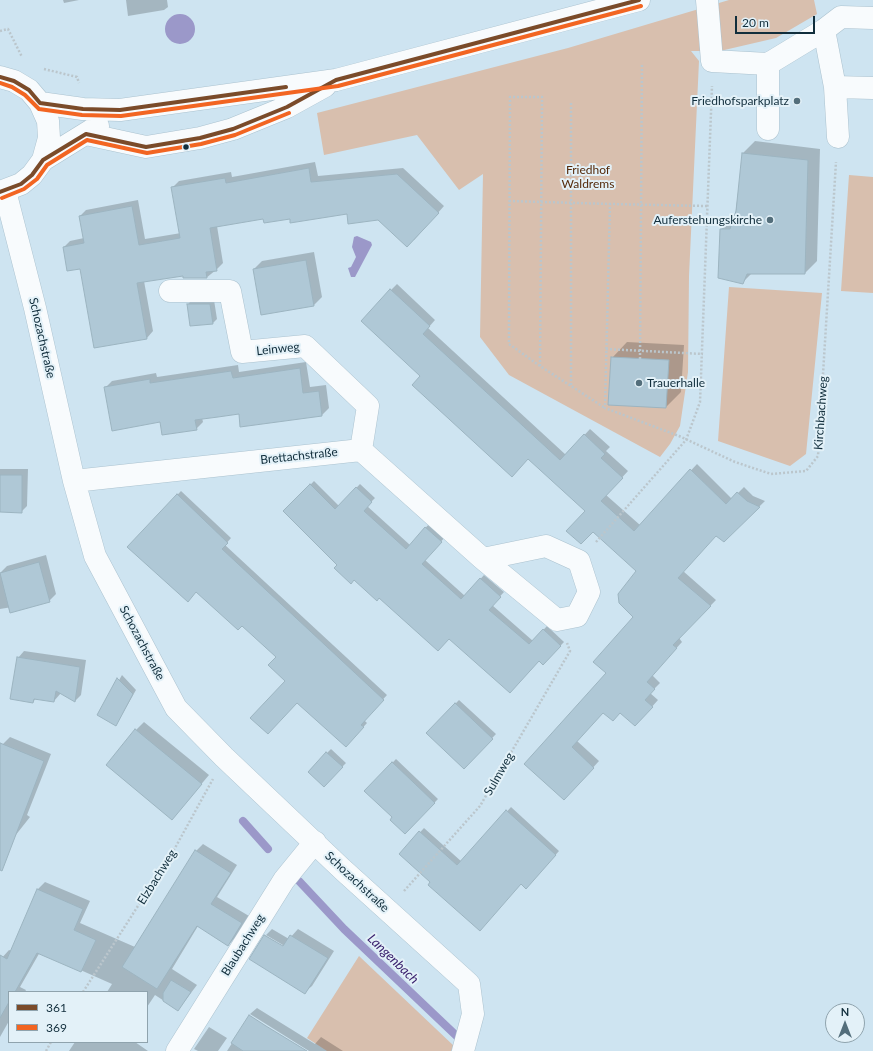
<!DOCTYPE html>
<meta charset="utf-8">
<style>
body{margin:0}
#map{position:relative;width:873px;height:1051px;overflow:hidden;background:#cee4f1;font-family:Lato,sans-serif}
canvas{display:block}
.legend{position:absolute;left:8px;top:991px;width:140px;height:52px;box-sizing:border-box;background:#e3f1f8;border:1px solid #8fa3ad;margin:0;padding:5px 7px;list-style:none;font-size:12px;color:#112e3c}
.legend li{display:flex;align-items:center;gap:8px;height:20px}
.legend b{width:20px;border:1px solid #8fa3ad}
.north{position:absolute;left:825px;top:1003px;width:40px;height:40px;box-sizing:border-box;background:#e3f1f8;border:1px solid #8fa3ad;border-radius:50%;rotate:0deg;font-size:11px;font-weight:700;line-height:16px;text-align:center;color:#112e3c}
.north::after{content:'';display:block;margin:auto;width:14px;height:18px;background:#536e7b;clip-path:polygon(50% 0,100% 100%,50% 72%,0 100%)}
.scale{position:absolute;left:735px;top:16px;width:80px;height:18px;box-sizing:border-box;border:2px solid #112e3c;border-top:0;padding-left:5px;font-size:12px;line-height:14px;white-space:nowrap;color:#112e3c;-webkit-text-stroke:3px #e3f1f8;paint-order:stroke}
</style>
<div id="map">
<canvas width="873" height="1051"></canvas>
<ul class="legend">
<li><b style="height:5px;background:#7a4b2a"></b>361</li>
<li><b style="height:5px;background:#f26522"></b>369</li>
</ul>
<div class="north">N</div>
<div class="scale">20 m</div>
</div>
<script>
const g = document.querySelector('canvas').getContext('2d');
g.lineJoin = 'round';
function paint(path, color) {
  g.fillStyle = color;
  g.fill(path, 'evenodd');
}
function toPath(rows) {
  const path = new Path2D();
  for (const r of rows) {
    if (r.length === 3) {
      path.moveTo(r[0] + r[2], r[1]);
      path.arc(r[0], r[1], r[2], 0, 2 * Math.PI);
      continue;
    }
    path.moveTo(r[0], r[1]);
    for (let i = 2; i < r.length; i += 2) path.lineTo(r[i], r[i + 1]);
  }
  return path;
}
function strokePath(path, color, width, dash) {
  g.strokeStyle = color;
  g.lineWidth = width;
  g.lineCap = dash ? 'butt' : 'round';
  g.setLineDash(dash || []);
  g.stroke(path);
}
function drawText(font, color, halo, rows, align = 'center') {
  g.font = font + ' Lato,sans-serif';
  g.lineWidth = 4;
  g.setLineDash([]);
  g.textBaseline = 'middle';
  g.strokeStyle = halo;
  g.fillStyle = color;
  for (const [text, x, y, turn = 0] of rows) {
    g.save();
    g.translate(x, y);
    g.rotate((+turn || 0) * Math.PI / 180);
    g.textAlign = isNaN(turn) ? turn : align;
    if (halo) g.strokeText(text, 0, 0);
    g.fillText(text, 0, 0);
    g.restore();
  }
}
paint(toPath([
 [729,0,814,0,817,14,776,38,720,51,691,51,699,61,689,276,688,372,680,426,670,444,660,457,509,375,480,337,483,174,459,190,417,135,324,155,317,113,568,48],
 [849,175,873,177,873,293,841,291],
 [729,287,822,293,806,454,790,466,718,441],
 [359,956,454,1046,451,1051,327,1051,307,1038]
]), '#d8bfae');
paint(toPath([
 [180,29,15],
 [357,236,371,242,372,245,355,277,351,277,348,268,351,267,356,257,352,247,354,237]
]), '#9b98c9');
paint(toPath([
 [63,0,79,0,64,3],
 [126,0,167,0,168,7,164,10,128,16],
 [755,141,820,149,817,261,805,273,752,273,742,283,721,229,735,217,743,153],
 [315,162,318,176,403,168,444,206,414,240,379,219,347,212,291,218,264,218,217,226,223,263,216,270,206,278,183,275,144,281,153,331,147,338,81,268,64,247,70,241,84,238,80,216,86,210,138,200,145,239,181,233,173,187,179,181,231,172,232,177],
 [314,252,322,297,314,305,262,314,254,269,262,261],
 [397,284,435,320,428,328,566,455,590,429,610,447,606,451,628,471,606,495,640,525,697,464,732,499,744,487,753,496,765,501,724,541,716,535,683,571,716,600,679,638,682,642,652,675,660,683,650,693,658,700,641,719,620,712,604,711,577,741,599,761,570,793,526,764,607,673,634,617,637,571,593,531,586,511,529,458,422,376,391,290],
 [192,300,214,300,217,319,213,323,191,325,188,304],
 [627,342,684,345,681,392,666,407,612,358],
 [306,362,310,387,326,385,329,408,322,415,239,413,202,418,203,422,196,429,161,421,105,388,112,381,156,373,157,377,238,365,239,372],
 [0,469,28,469,27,506,21,512,0,511],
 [314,481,339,506,360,484,375,498,367,506,410,545,429,524,445,537,425,560,465,596,484,575,504,592,492,605,533,641,547,626,564,642,543,664,539,659,449,638,339,565,285,511],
 [181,491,231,538,225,545,387,695,364,720,367,723,346,746,297,701,277,657,242,625,197,591,128,547],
 [46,555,56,594,49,601,0,609,0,573,7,566],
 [24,651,86,660,81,695,75,701,61,693,54,701,36,698,33,702,18,658],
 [122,675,136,690,116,725,99,715],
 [459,700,496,734,464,768,427,733],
 [144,722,209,775,172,819,136,730],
 [10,737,51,754,27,815,30,817,0,855,0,750,2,745],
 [331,749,346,763,324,785,309,771],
 [396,759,438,799,405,833,394,817,366,791],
 [511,807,559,851,530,884,432,882,400,854,424,828,462,862],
 [203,844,237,865,217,897,249,916,235,938,228,945,198,926,172,969,197,985,178,1010,155,995,147,1007,147,992,107,992,112,984,40,952,20,987,26,990,25,992,9,992,9,1021,0,1037,0,960,9,950,12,951,38,889,45,882,90,901,80,923,135,947,196,851],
 [272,929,289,939,298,929,334,951,312,986,305,992,251,959,265,935,287,950,288,948,266,935],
 [257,1008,315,1044,321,1037,343,1051,309,1051,250,1014],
 [250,1015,250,1016,305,1051,227,1051],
 [209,1027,227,1038,218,1051,198,1051,194,1049],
 [75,1042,135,1042,148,1051,69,1051]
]), '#0003');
strokePath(toPath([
 [243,821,268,849],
 [299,881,344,929,464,1043]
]), '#9b98c9', 8);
const building = toPath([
 [742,153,808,160,805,274,747,274,743,284,718,278,720,229,730,229,736,211,742,153],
 [309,168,311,182,397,174,439,213,407,247,378,220,348,224,347,214,290,223,290,219,264,223,263,219,210,228,217,271,206,272,207,278,183,278,183,276,137,283,147,339,94,348,80,269,67,271,63,247,84,243,79,216,132,206,139,245,180,238,171,187,225,178,226,183,309,168],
 [306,260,314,306,261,315,253,269,306,260],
 [390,289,430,326,423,334,560,460,584,434,605,454,601,458,623,478,601,501,634,531,690,469,726,504,737,492,747,501,760,507,724,542,716,536,678,578,711,606,673,645,677,648,647,682,655,689,645,700,653,707,635,726,620,713,613,721,603,713,572,747,594,768,564,800,524,764,606,673,593,662,633,617,619,603,618,594,636,571,593,532,581,544,566,531,585,511,528,459,512,477,412,385,420,376,361,321,390,289],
 [187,304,210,304,213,324,190,326,187,304],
 [611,357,669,360,666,408,608,405,611,357],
 [300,368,303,393,319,391,322,416,240,427,239,414,218,417,195,420,197,430,162,435,160,422,112,431,104,387,150,379,150,383,231,371,233,378,300,368],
 [0,475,22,475,22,513,0,512,0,475],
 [310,484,335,509,356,487,372,502,364,511,406,549,425,527,442,542,422,564,461,599,480,578,501,597,489,610,529,644,543,629,561,646,543,665,539,661,510,693,449,639,438,651,379,598,377,601,354,580,351,584,334,568,337,565,283,511,310,484],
 [177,494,228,543,222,549,384,700,361,725,364,727,346,747,297,703,268,734,250,718,285,681,268,665,276,657,242,626,238,630,196,592,188,602,127,547,177,494],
 [39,562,50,602,10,613,0,573,39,562],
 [17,657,80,667,75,702,56,691,54,702,34,699,33,703,10,699,17,657],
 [117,678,133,694,116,726,97,715,117,678],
 [455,703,493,739,464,769,426,733,455,703],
 [135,729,202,784,172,820,106,765,135,729],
 [0,743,44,761,2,871,0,870,0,743],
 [326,752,343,767,324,787,308,772,326,752],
 [392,762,435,803,405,834,390,820,392,817,364,791,392,762],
 [506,810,556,855,526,889,521,884,480,931,428,885,430,882,399,854,419,831,457,865,506,810],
 [195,850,231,873,211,904,242,923,228,946,197,926,157,989,122,967,195,850],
 [37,889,83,909,74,930,96,940,81,972,37,953,15,992,9,992,9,1002,0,1018,0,955,7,959,37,889],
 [264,935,283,946,290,935,328,958,305,994,249,959,264,935],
 [171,980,191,992,178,1011,163,1001,163,993,171,980],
 [249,1015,266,1026,307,1051,243,1051,231,1043,249,1015]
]);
paint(building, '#afc8d6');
strokePath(building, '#9cb4c0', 1);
const minor = toPath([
 [707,0,712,61,768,64,824,30],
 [768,64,768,129],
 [0,77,14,81,29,90,40,103,48,121,49,138,43,160,32,175,21,184,0,192],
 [835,87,873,88],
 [40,103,83,109,120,110,336,80,639,0],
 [86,134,146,147,200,138,233,129,287,107,325,86],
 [838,137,835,87,824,30,841,17,873,18],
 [43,160,98,126],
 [5,191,35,308,74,481,95,556,176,708,224,757,342,869,469,984,473,1014,463,1051],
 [170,291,230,291,242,352,305,346,368,406,361,450],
 [74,481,361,450,483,559,557,620,577,616,589,592,579,561,546,546,483,559],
 [177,1051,284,880,315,842]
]);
strokePath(minor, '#abc2cf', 23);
strokePath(toPath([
 [0,31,8,29,22,57],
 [44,69,77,77,79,83],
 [571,103,571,386,605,408],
 [509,201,610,204],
 [707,206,610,204,605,408,679,436,735,462,771,474,806,471,818,456,836,162],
 [606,349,703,354],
 [640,359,642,63],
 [540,366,509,344,510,97,542,97,540,366,571,386],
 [596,542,686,440,700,402,712,86],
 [404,891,480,806,570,651,567,643],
 [83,992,175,848,213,779],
 [46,1051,51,1042]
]), '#bbc6cc', 2.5, [2, 2]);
strokePath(minor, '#f8fbfd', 22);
strokePath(toPath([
 [0,77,14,81,29,90,40,103,83,109,120,110,286,87],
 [0,192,21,184,32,175,43,160,86,134,146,147,200,138,233,129,287,107,336,80,639,0]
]), '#7a4b2a', 4);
strokePath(toPath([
 [0,83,12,87,25,95,39,109,82,115,121,116,338,86,641,6],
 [2,198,24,189,37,179,47,165,87,140,147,153,201,144,235,135,289,113]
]), '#f26522', 4);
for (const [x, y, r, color] of [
 [797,101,4,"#536e7b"],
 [186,147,3.5,"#112e3c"],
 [770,220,4,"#536e7b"],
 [639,383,4,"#536e7b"]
]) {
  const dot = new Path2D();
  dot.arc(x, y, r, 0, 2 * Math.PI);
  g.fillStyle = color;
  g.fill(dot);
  strokePath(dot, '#e3f1f8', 1.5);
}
drawText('12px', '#112e3c', '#e3f1f8', [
 ["Friedhofsparkplatz",789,101],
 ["Auferstehungskirche",762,220],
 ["Trauerhalle",647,383,"left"]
], 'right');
drawText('12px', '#552a0a', '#e3f1f8', [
 ["Friedhof",588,170],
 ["Waldrems",588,184]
]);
drawText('12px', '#112e3c', '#e3f1f8', [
 ["Schozachstraße",42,338,77],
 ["Leinweg",278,349,-6],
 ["Kirchbachweg",821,413,-86],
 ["Brettachstraße",299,456,-6],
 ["Schozachstraße",142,643,62],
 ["Sulmweg",499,774,-60],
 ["Elzbachweg",157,877,-58],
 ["Schozachstraße",357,882,43],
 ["Blaubachweg",243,945,-58]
]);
drawText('italic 13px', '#3b226f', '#e3f1f8', [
 ["Langenbach",393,959,44]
]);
</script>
